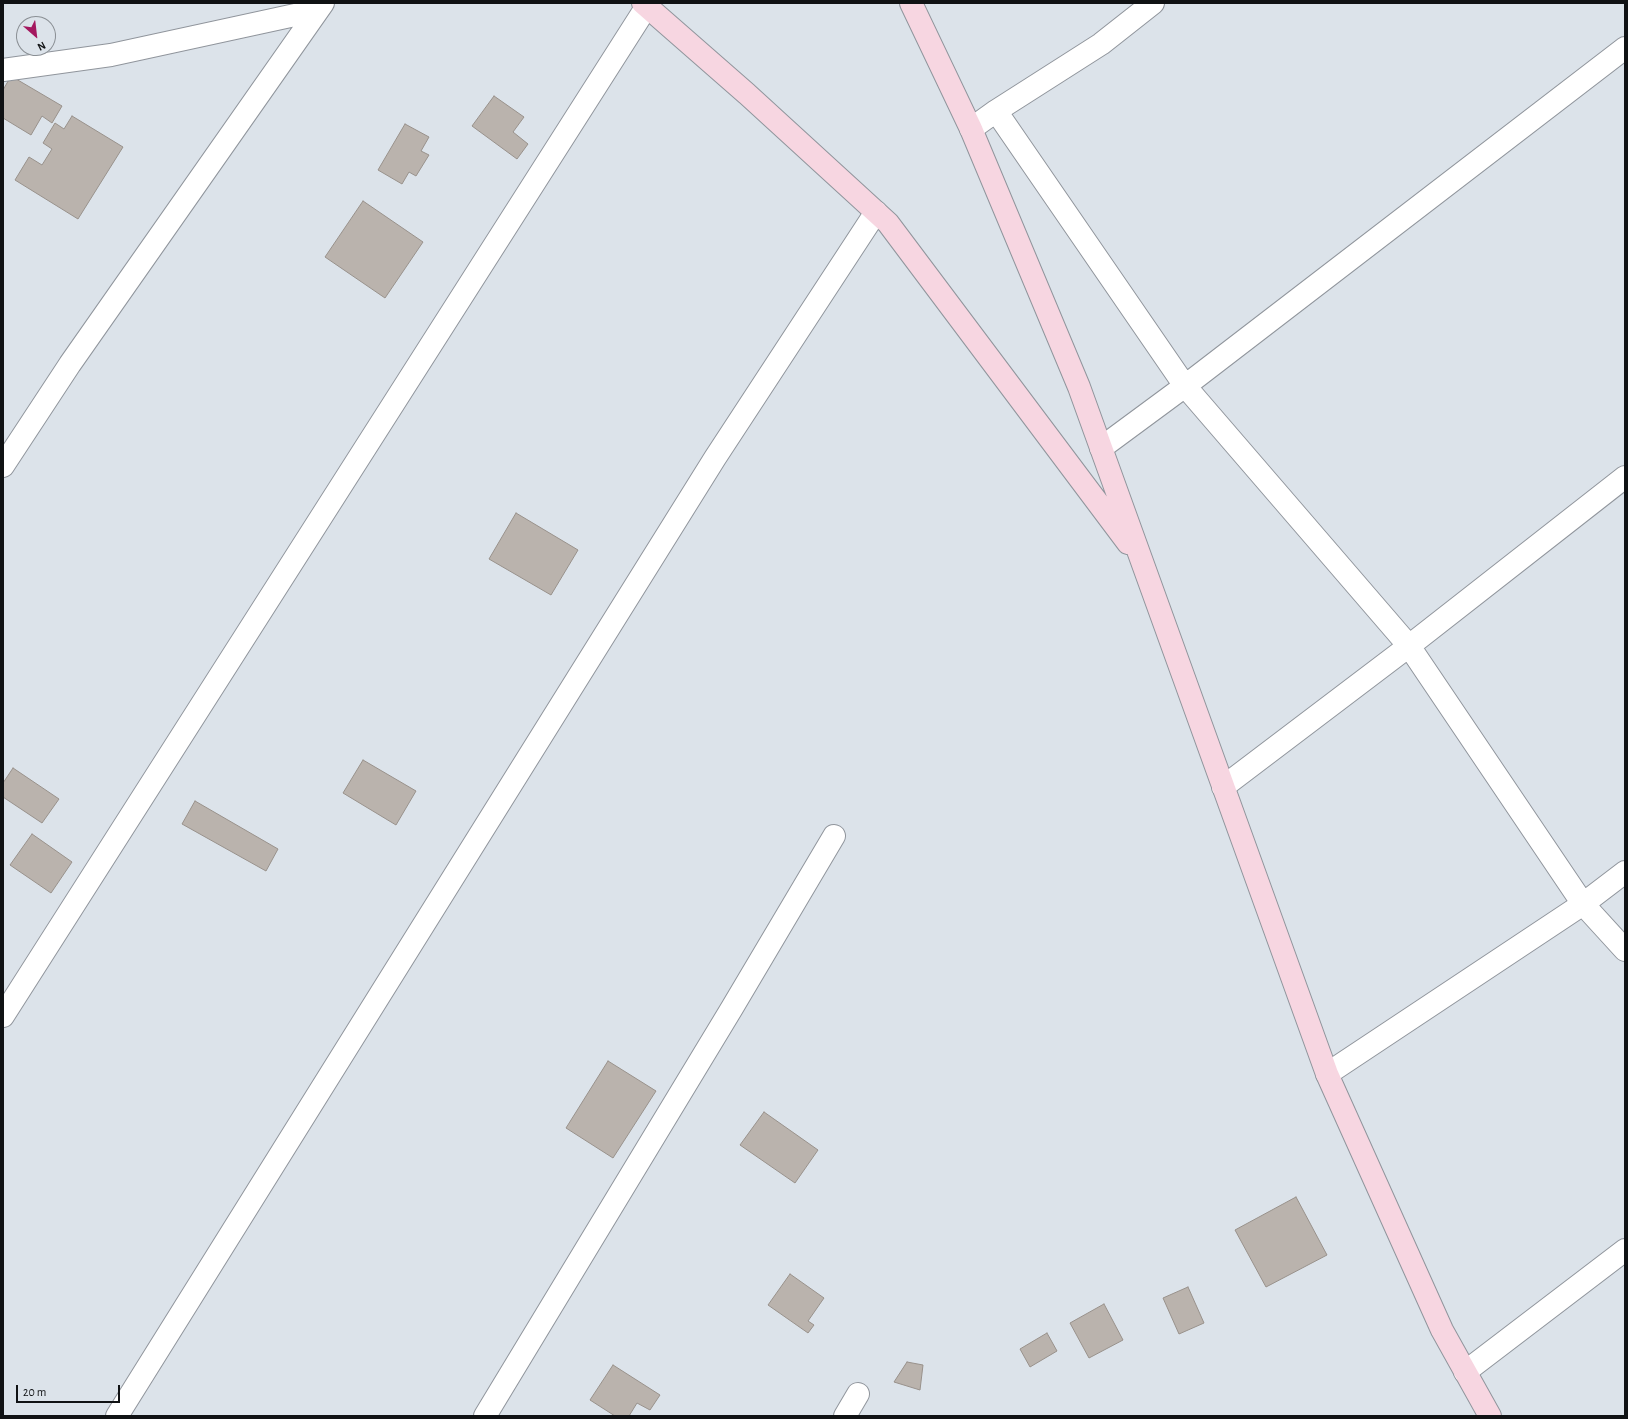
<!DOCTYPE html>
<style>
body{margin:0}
#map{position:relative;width:1628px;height:1419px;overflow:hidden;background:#dce3ea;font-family:"Alegreya Sans",sans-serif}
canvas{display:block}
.frame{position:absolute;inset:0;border:4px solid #101214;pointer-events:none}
.north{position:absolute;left:16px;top:16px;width:40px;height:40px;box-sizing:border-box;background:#dce3ea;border:1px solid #8a8f94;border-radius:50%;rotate:152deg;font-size:11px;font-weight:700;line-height:16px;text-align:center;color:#101214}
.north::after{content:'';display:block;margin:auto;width:14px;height:18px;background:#a4185f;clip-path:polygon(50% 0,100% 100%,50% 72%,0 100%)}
.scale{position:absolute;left:16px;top:1385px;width:104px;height:18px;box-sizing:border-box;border:2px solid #101214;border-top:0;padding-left:5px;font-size:12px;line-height:14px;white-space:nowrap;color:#101214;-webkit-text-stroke:3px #dce3ea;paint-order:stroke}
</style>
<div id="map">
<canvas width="1628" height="1419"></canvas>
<div class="frame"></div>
<div class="north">N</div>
<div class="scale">20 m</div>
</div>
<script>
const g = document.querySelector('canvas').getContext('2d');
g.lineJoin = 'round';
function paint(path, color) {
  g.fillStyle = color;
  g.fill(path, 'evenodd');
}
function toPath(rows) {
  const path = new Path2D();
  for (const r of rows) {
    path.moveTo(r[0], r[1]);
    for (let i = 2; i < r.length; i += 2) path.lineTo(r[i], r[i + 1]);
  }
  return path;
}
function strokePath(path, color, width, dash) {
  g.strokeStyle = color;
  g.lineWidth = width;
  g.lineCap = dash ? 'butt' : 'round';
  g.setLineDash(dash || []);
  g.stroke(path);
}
const building = toPath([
 [11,76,62,106,52,123,42,116,31,135,3,118,3,90,11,76],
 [494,96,524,117,513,132,528,144,517,159,472,126,494,96],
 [72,116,123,147,78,219,15,180,29,157,42,165,52,149,43,143,55,123,64,129,72,116],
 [405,124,429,137,421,151,429,155,416,176,409,172,402,184,378,170,405,124],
 [363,201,423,242,385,298,325,257,363,201],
 [516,513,578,550,551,595,489,559,516,513],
 [363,760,416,791,396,825,343,793,363,760],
 [13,768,59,799,42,823,3,797,3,783,13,768],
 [195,801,278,849,266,871,182,824,195,801],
 [32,834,72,862,51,893,10,865,32,834],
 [608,1061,656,1091,613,1158,566,1128,608,1061],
 [764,1112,818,1150,795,1183,740,1145,764,1112],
 [1296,1197,1327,1255,1266,1287,1235,1230,1296,1197],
 [790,1274,824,1298,808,1321,814,1325,808,1333,768,1305,790,1274],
 [1188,1287,1204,1323,1179,1334,1163,1298,1188,1287],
 [1104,1304,1123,1340,1089,1358,1070,1323,1104,1304],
 [1047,1333,1057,1351,1030,1367,1020,1349,1047,1333],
 [907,1362,923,1365,920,1390,894,1382,907,1362],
 [613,1365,660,1395,650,1410,637,1403,629,1416,615,1416,590,1400,613,1365]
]);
paint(building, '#bab3ad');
strokePath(building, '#98918b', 1);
const street = toPath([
 [3,70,111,55,318,10],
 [996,111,1101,44,1153,3],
 [971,129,996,111,1185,386,1409,646,1583,904,1625,950],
 [1101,448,1185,386,1625,48],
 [3,466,70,364,323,3],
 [1223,787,1409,646,1625,477],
 [3,1016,647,6],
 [1327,1074,1583,904,1625,872],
 [1465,1372,1625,1250],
 [117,1416,715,458,876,212],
 [485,1416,732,1008,834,836],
 [845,1416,858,1394]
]);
const secondary = toPath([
 [643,3,747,94,888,223,1128,543],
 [911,3,971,129,1079,387,1327,1074,1442,1330,1490,1416]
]);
strokePath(street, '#90959c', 24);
strokePath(secondary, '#90959c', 24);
strokePath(street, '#fff', 22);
strokePath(secondary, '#f7d6e1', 22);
</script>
